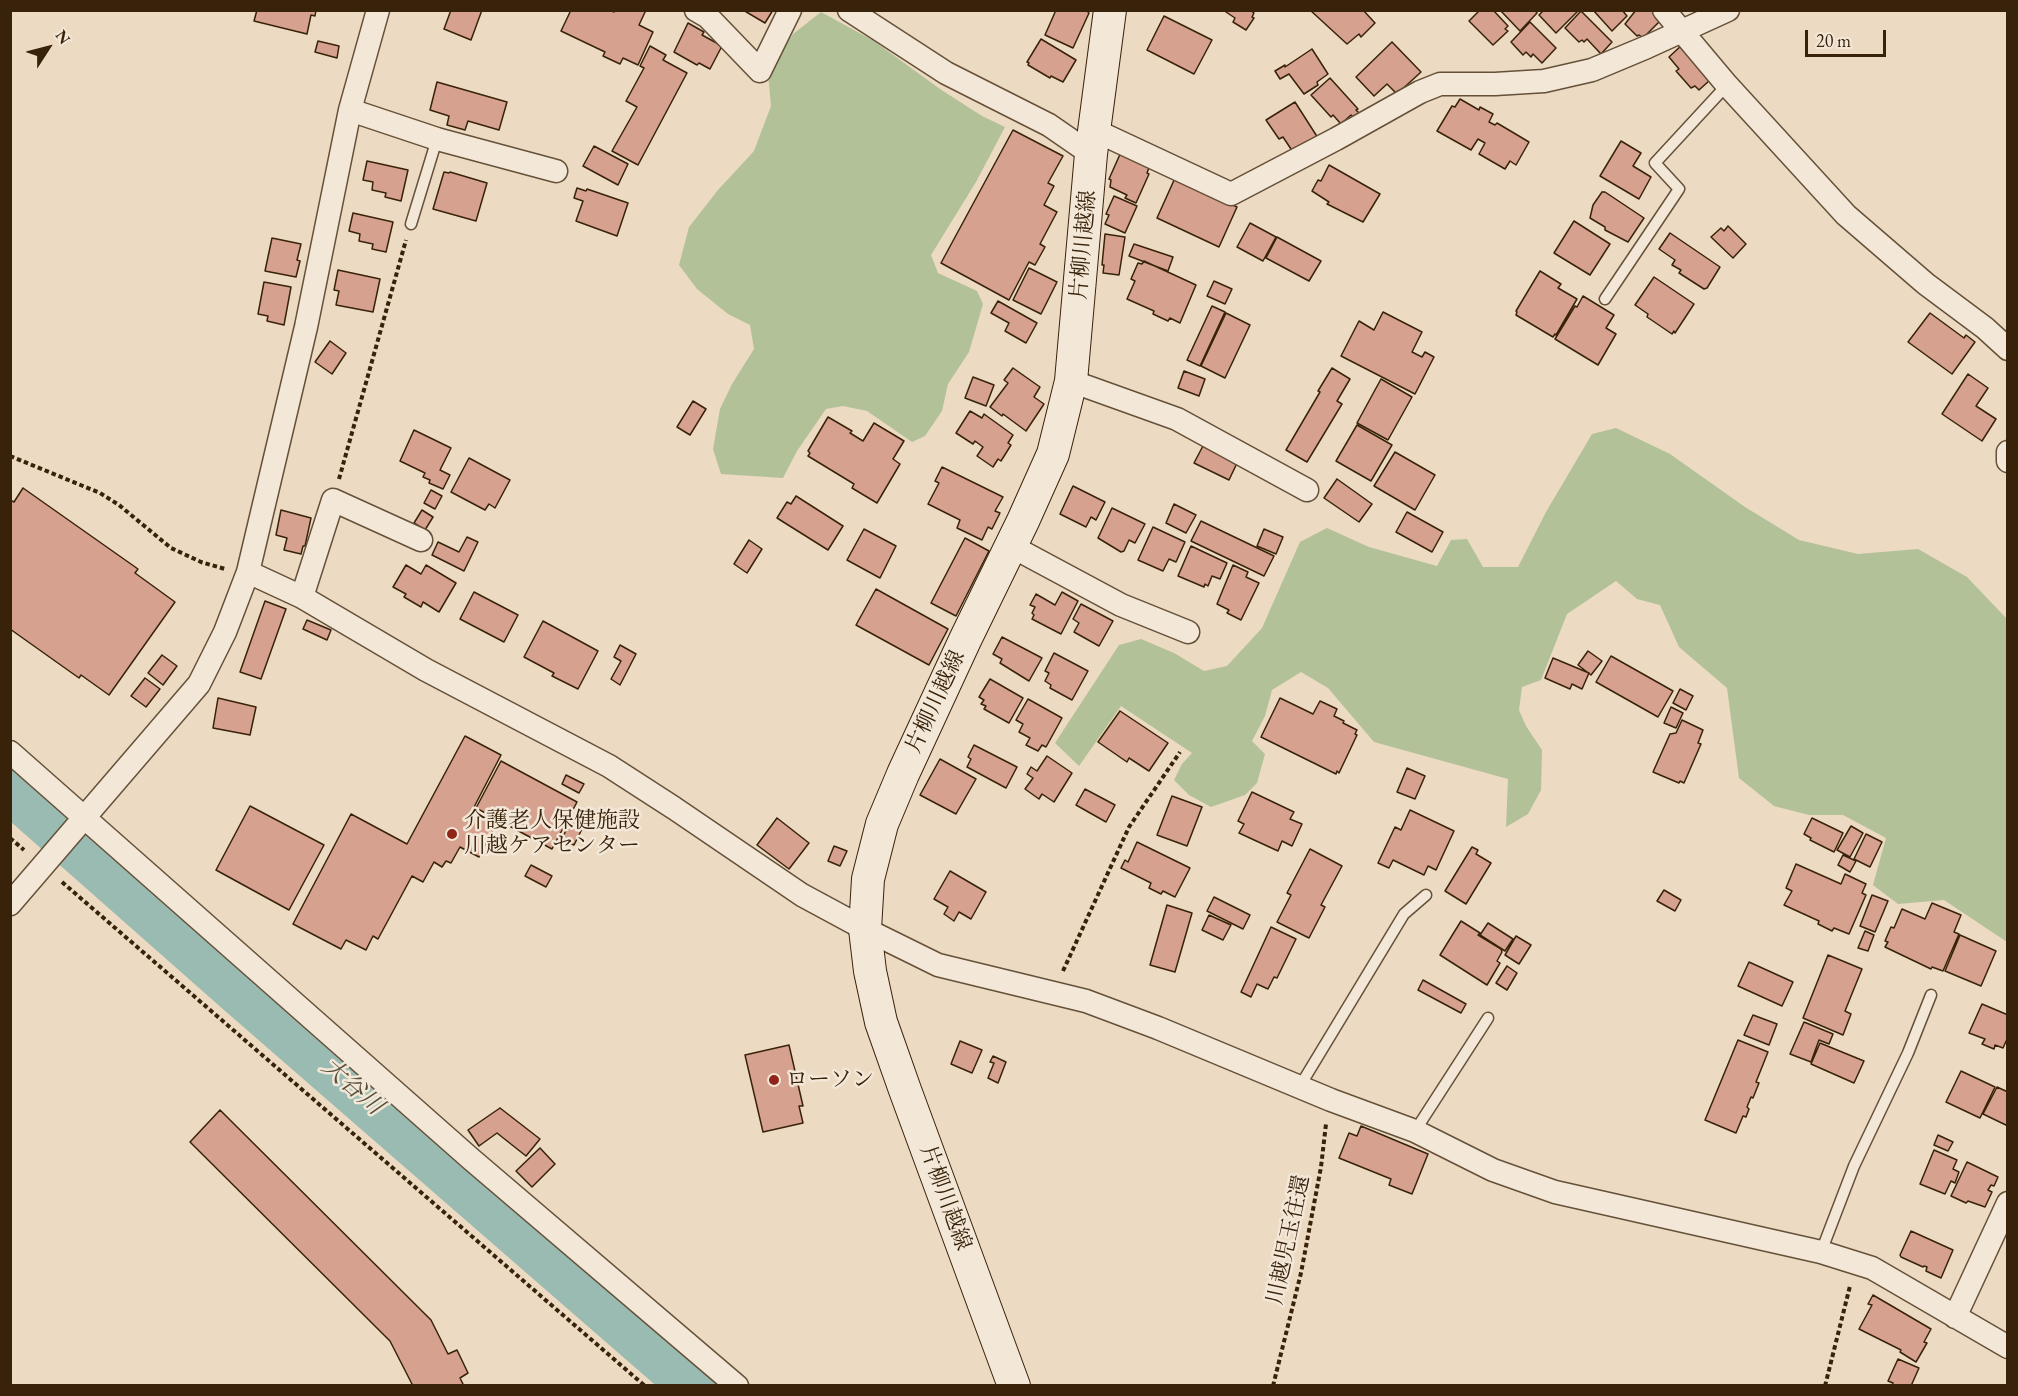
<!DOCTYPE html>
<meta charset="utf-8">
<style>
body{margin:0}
#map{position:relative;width:2018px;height:1396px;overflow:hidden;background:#ecdac3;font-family:"EB Garamond",serif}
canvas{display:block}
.frame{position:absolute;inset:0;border:12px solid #382209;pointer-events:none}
.north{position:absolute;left:18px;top:18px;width:60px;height:60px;-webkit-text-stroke:4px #f3e7d8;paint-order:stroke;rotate:54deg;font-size:16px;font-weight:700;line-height:24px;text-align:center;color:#382209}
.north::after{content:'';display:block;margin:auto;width:21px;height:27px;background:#382209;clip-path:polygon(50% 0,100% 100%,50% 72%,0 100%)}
.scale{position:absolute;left:1805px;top:30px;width:81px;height:27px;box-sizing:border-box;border:3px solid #382209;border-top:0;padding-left:8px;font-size:18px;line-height:21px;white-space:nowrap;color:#382209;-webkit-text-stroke:4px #f3e7d8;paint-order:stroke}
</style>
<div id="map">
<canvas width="2018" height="1396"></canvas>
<div class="frame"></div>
<div class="north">N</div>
<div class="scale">20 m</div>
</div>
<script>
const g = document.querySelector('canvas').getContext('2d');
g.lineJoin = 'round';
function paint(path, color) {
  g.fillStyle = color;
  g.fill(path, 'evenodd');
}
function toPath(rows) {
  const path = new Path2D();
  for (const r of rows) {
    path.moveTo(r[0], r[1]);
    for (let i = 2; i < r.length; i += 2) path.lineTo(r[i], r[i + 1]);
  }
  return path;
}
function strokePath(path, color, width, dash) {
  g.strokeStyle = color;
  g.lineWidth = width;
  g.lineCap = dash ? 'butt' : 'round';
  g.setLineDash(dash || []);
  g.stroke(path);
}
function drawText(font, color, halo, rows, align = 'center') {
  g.font = font + ' "EB Garamond","Noto Serif JP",serif';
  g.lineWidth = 5;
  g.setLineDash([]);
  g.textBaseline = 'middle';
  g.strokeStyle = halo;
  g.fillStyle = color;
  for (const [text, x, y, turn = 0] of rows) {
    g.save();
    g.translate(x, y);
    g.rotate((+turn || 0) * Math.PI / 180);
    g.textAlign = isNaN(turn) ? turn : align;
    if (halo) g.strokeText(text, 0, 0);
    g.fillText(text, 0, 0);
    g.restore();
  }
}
paint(toPath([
 [821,12,874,41,940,89,982,116,1005,127,976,182,931,255,938,273,977,291,983,304,969,352,948,384,942,411,925,436,912,442,867,411,843,406,826,409,797,451,783,478,721,474,713,449,720,409,732,384,754,349,750,325,728,314,697,289,679,265,689,227,718,190,754,151,771,106,768,73,793,34],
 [1616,428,1670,454,1745,507,1799,540,1858,554,1918,549,1967,577,2007,619,2007,942,1944,900,1898,904,1873,885,1886,838,1843,815,1809,815,1774,806,1739,778,1727,688,1679,647,1660,605,1637,599,1616,581,1567,614,1541,680,1522,687,1519,710,1526,726,1542,750,1541,790,1528,814,1506,827,1508,779,1374,742,1328,688,1301,672,1272,690,1265,716,1252,741,1265,754,1257,783,1245,795,1211,807,1189,795,1174,780,1182,764,1192,753,1121,706,1079,766,1055,743,1119,645,1141,639,1174,653,1204,671,1227,666,1262,628,1300,542,1327,528,1369,547,1437,566,1451,540,1467,539,1483,567,1518,567,1546,512,1592,434]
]), '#b2c198');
strokePath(toPath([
 [10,789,241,993,693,1386]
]), '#99bbb2', 48);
const building = toPath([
 [257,10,316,10,315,16,311,15,307,34,254,21,257,10],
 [451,10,482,10,471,40,444,29,451,10],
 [571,10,610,10,614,12,615,10,646,10,639,25,653,32,638,65,623,58,620,64,603,56,605,52,561,31,571,10],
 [743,10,773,10,765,23,743,10],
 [1056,10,1086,10,1089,13,1073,48,1045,35,1056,10],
 [1227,10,1250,10,1254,13,1252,17,1254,18,1246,30,1233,22,1235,18,1226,12,1227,10],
 [1310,10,1363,10,1375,23,1361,37,1359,34,1347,44,1310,10],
 [1480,10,1493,10,1508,26,1505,29,1508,31,1493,45,1469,21,1480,10],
 [1500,10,1535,10,1537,13,1520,31,1500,10],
 [1544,10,1576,10,1577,12,1556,33,1539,15,1544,10],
 [1593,10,1622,10,1627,16,1612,31,1593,10],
 [1636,10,1656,10,1662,19,1643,38,1639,35,1637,36,1625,24,1636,10],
 [1581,11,1612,42,1601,54,1587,39,1584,42,1582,40,1579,42,1565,28,1581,11],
 [1164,16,1212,40,1194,74,1147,50,1164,16],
 [1530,22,1556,48,1542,63,1533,54,1531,57,1526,52,1523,55,1511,42,1530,22],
 [688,23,704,32,702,35,722,46,710,69,699,63,697,65,674,52,688,23],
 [1041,39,1076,60,1063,82,1051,76,1050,78,1028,65,1029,63,1027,62,1041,39],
 [318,41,339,46,337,58,315,52,318,41],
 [1392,42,1421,72,1397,94,1387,84,1374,96,1356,77,1392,42],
 [1683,44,1710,80,1699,90,1695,86,1691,88,1676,71,1679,69,1669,57,1683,44],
 [650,46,666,55,663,60,687,73,638,165,612,151,637,107,626,101,644,68,640,66,650,46],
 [1312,49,1328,74,1317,82,1318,85,1304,94,1289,74,1280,79,1275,71,1285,65,1285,67,1312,49],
 [1330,78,1358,109,1356,110,1359,113,1354,118,1351,115,1341,124,1333,115,1331,117,1311,95,1330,78],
 [437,82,507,102,499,130,468,121,465,130,447,125,449,116,430,110,437,82],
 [1460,99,1479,110,1480,107,1493,114,1489,122,1495,125,1497,123,1529,142,1516,165,1510,161,1505,169,1479,154,1485,143,1478,139,1471,150,1437,131,1452,106,1455,107,1460,99],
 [1295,102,1318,138,1293,152,1283,137,1279,139,1266,120,1295,102],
 [1013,130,1063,156,1048,183,1054,186,1044,205,1057,212,1040,244,1045,247,1035,265,1029,262,1009,300,941,263,1013,130],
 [1621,141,1641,153,1633,166,1651,177,1639,199,1600,176,1621,141],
 [594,146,628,164,618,185,583,166,594,146],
 [1121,152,1150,165,1147,173,1149,174,1136,203,1125,198,1127,195,1110,187,1111,180,1109,179,1121,152],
 [367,161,408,170,401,201,385,197,386,193,372,190,373,182,363,180,367,161],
 [1329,165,1380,194,1363,222,1327,204,1329,202,1312,191,1318,180,1321,181,1329,165],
 [444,172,449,173,450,172,487,183,476,221,433,209,444,172],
 [1175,178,1237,207,1219,247,1157,218,1175,178],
 [577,188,586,191,587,189,628,203,617,236,576,221,583,201,574,198,577,188],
 [1602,192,1605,192,1644,218,1628,242,1605,230,1605,227,1590,218,1593,205,1602,192],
 [1114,196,1137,206,1125,233,1105,224,1109,215,1106,214,1114,196],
 [353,213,393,222,386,252,372,249,373,244,359,241,360,234,349,231,353,213],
 [1574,221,1610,244,1590,275,1554,253,1574,221],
 [1250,223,1276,237,1263,261,1237,247,1250,223],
 [1728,226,1746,244,1733,258,1711,237,1721,228,1724,231,1728,226],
 [1670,233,1720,267,1707,288,1704,289,1679,273,1681,270,1672,265,1675,260,1659,249,1670,233],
 [1105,234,1125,237,1119,275,1103,273,1104,265,1102,265,1105,234],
 [1277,237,1321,261,1309,281,1266,258,1277,237],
 [272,238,301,244,297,260,300,261,296,277,265,271,272,238],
 [1134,244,1173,257,1168,271,1129,256,1134,244],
 [1144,261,1196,285,1180,323,1170,318,1168,321,1153,314,1154,311,1127,299,1135,281,1131,279,1138,263,1142,264,1144,261],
 [1029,268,1057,282,1041,314,1013,300,1029,268],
 [338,270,380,279,373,312,336,305,339,291,334,290,338,270],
 [1540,271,1561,284,1558,288,1577,299,1556,335,1555,334,1553,337,1516,315,1517,312,1516,311,1540,271],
 [1654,277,1694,304,1675,333,1674,331,1672,334,1647,317,1648,314,1635,305,1654,277],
 [1214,281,1232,289,1225,304,1207,296,1214,281],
 [264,282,291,287,284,325,267,321,268,316,258,314,264,282],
 [1583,296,1614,315,1606,328,1616,334,1598,365,1555,339,1575,306,1577,307,1583,296],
 [998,301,1037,323,1026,343,1005,331,1009,323,991,313,998,301],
 [1212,306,1225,312,1200,366,1187,360,1212,306],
 [1383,312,1422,332,1412,352,1422,357,1425,352,1434,357,1415,394,1341,356,1359,321,1374,330,1383,312],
 [1226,313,1250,325,1225,378,1201,366,1226,313],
 [1930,313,1964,338,1966,335,1975,342,1952,374,1908,342,1930,313],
 [330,341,346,353,332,374,315,362,330,341],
 [1013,368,1040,387,1034,397,1044,404,1026,431,1003,414,1002,416,990,407,1008,383,1004,380,1013,368],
 [1332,368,1350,379,1337,401,1342,404,1307,462,1286,450,1320,392,1318,391,1332,368],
 [1184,371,1205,379,1199,396,1178,388,1184,371],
 [1968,374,1988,388,1976,406,1996,419,1982,441,1942,414,1968,374],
 [973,377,994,385,986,406,965,398,973,377],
 [1381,379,1412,397,1388,440,1357,423,1381,379],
 [693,401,706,409,690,435,677,427,693,401],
 [970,411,982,418,984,414,1013,435,1008,443,1011,445,1001,461,998,459,993,467,977,456,983,447,975,441,973,444,956,433,970,411],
 [828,417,852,431,850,433,863,441,874,423,904,441,893,459,900,464,877,503,852,488,854,484,808,456,810,453,808,451,828,417],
 [1357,425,1392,445,1371,481,1336,461,1357,425],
 [414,430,451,448,440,470,450,475,443,489,429,483,430,480,423,477,425,473,400,461,414,430],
 [1204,444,1238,461,1229,480,1194,463,1204,444],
 [1395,452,1435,475,1415,510,1374,486,1395,452],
 [469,458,510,480,495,508,489,504,485,510,451,492,469,458],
 [942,467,1003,497,995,511,1000,513,992,529,988,527,982,540,957,528,960,520,928,504,939,483,935,481,942,467],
 [1337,479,1372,504,1359,522,1324,498,1337,479],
 [1073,486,1105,502,1096,520,1091,517,1086,527,1060,514,1073,486],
 [23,488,138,569,135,573,175,602,109,695,81,675,79,678,10,629,10,500,14,502,23,488],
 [431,490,442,496,435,509,424,503,431,490],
 [796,496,843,526,828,550,777,518,787,502,791,504,796,496],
 [1174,504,1196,515,1186,533,1166,523,1174,504],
 [1112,508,1145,524,1135,543,1129,540,1124,551,1121,552,1098,538,1112,508],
 [281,510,311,518,305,546,303,546,301,554,284,550,287,538,276,535,281,510],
 [422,510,433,517,425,530,414,523,422,510],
 [1407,512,1443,532,1432,552,1396,532,1407,512],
 [1201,521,1274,556,1264,576,1191,541,1201,521],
 [1153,527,1185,542,1176,562,1169,559,1163,571,1138,560,1153,527],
 [864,529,896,546,880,578,847,560,864,529],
 [1264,529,1283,537,1276,554,1257,546,1264,529],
 [467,537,478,542,464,571,432,555,438,542,459,552,467,537],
 [965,538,989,551,956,616,931,603,965,538],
 [749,540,762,549,747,573,734,564,749,540],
 [1191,546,1227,563,1220,579,1212,576,1208,586,1205,584,1204,587,1178,576,1191,546],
 [406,565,421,574,426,565,456,583,439,612,423,602,421,607,404,597,406,594,393,587,406,565],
 [1233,565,1248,572,1246,577,1259,583,1241,620,1227,613,1229,610,1217,604,1233,565],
 [876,589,948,629,929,665,856,625,876,589],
 [474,592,518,615,504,642,460,619,474,592],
 [1062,592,1078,601,1061,634,1032,619,1034,615,1032,613,1035,607,1030,605,1036,594,1055,605,1062,592],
 [265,601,286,609,261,679,240,672,265,601],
 [1081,604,1113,621,1099,646,1074,632,1079,623,1073,619,1081,604],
 [307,620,331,630,327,640,303,629,307,620],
 [543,621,598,651,578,689,552,676,554,673,524,657,543,621],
 [1002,637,1042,658,1029,681,1000,663,1002,659,993,654,1002,637],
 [620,645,636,654,620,685,611,679,621,661,614,657,620,645],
 [1588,651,1602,661,1591,675,1578,665,1588,651],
 [1054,653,1088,671,1072,700,1050,688,1051,685,1045,681,1049,673,1045,671,1054,653],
 [162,655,177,666,163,685,148,673,162,655],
 [1611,656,1673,691,1658,717,1596,682,1611,656],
 [1553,658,1589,673,1582,689,1572,684,1570,689,1545,678,1553,658],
 [145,678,160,689,146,707,131,696,145,678],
 [990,679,1023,698,1009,723,984,709,986,706,981,704,984,700,979,697,990,679],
 [1680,689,1693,696,1686,710,1673,703,1680,689],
 [218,698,256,707,250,735,213,728,218,698],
 [1280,698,1313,714,1320,701,1337,709,1334,716,1344,721,1343,723,1357,730,1355,734,1357,735,1339,773,1337,771,1336,774,1261,737,1280,698],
 [1028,699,1062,718,1046,747,1042,745,1038,751,1026,745,1030,738,1019,732,1023,724,1016,720,1028,699],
 [1671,707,1683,713,1676,728,1664,723,1671,707],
 [1120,711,1168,743,1149,771,1129,758,1127,762,1098,742,1120,711],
 [1682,720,1703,730,1698,743,1701,744,1684,783,1680,781,1679,783,1653,772,1670,734,1676,733,1682,720],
 [465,736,501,755,472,811,496,824,479,857,460,847,451,863,446,861,442,867,434,862,423,882,412,876,378,939,373,936,366,950,346,940,341,949,293,924,351,814,407,844,465,736],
 [974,745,1017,767,1006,788,967,767,971,759,968,757,974,745],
 [1047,756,1072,773,1054,802,1042,794,1039,799,1025,789,1033,778,1027,774,1031,767,1037,771,1047,756],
 [940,759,976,779,956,814,920,795,940,759],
 [501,761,577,802,552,849,476,808,501,761],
 [1407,768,1425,776,1415,799,1397,792,1407,768],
 [566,775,584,784,579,793,562,784,566,775],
 [1085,789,1115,805,1106,822,1076,805,1085,789],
 [1252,792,1294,812,1290,819,1302,824,1292,846,1282,841,1278,851,1239,833,1244,824,1238,821,1252,792],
 [1172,796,1202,807,1187,846,1157,835,1172,796],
 [250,806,324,845,289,910,216,870,250,806],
 [1410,810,1454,831,1436,870,1428,866,1424,875,1393,860,1389,868,1378,863,1395,827,1401,830,1410,810],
 [572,817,585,823,574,845,562,839,572,817],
 [777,818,809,843,789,869,757,845,777,818],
 [1812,818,1843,833,1834,852,1810,840,1811,838,1804,834,1812,818],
 [1851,826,1863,833,1850,857,1837,850,1851,826],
 [1866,834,1882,842,1870,867,1854,859,1866,834],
 [1137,842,1190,868,1175,897,1163,891,1161,894,1149,888,1151,883,1121,868,1125,860,1128,862,1137,842],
 [834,846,847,851,840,866,828,861,834,846],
 [1472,847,1478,850,1476,854,1491,863,1466,904,1445,891,1472,847],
 [1310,849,1342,866,1321,905,1325,907,1309,938,1277,922,1291,895,1287,893,1310,849],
 [1843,855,1856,861,1850,872,1838,865,1843,855],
 [1796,864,1841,884,1845,874,1866,884,1862,893,1866,895,1849,934,1834,928,1832,931,1818,924,1819,921,1784,905,1792,891,1786,888,1796,864],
 [531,865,552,876,546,887,525,876,531,865],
 [950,871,986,892,971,919,959,912,954,921,944,914,948,907,934,899,950,871],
 [1664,890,1681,900,1675,911,1657,901,1664,890],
 [1872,895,1888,901,1875,932,1860,926,1872,895],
 [1214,897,1250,915,1243,929,1207,911,1214,897],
 [1932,903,1961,915,1954,932,1959,934,1943,971,1932,967,1931,969,1885,947,1888,942,1885,941,1891,927,1894,928,1902,909,1925,919,1932,903],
 [1167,905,1192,913,1175,972,1150,965,1167,905],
 [1209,915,1231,925,1223,940,1202,930,1209,915],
 [1461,921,1480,933,1478,935,1501,949,1502,952,1497,961,1500,963,1487,985,1440,955,1461,921],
 [1488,923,1513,939,1505,951,1480,935,1488,923],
 [1271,927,1296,939,1277,978,1274,977,1268,989,1257,984,1251,997,1241,992,1271,927],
 [1865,931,1874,935,1868,951,1858,948,1865,931],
 [1960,935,1996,951,1981,986,1945,971,1960,935],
 [1516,936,1531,945,1519,964,1505,955,1516,936],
 [1828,955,1862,969,1845,1011,1851,1014,1843,1035,1803,1018,1828,955],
 [1749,962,1793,982,1782,1006,1738,986,1749,962],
 [1507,966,1517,973,1507,990,1496,983,1507,966],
 [1423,980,1466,1004,1461,1013,1418,990,1423,980],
 [1982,1004,2008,1015,2008,1037,2003,1048,1995,1045,1994,1049,1982,1044,1985,1039,1969,1033,1982,1004],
 [1753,1015,1777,1024,1769,1045,1744,1035,1753,1015],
 [1804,1022,1833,1034,1829,1044,1819,1040,1811,1062,1790,1054,1804,1022],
 [1738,1040,1768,1052,1756,1082,1759,1083,1753,1098,1751,1097,1747,1107,1749,1109,1746,1117,1743,1116,1736,1133,1705,1120,1738,1040],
 [960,1041,982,1050,972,1073,951,1064,960,1041],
 [1820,1043,1864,1061,1854,1083,1811,1064,1820,1043],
 [789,1045,803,1106,799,1106,803,1123,763,1132,745,1055,789,1045],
 [993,1056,1006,1062,998,1083,988,1078,994,1063,990,1062,993,1056],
 [1961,1071,1995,1087,1980,1118,1946,1102,1961,1071],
 [1997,1087,2008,1092,2008,1126,1983,1114,1997,1087],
 [500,1108,540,1139,526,1156,497,1133,479,1146,468,1130,500,1108],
 [220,1110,431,1320,448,1354,457,1350,468,1373,460,1378,464,1386,413,1386,390,1341,190,1142,220,1110],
 [1361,1126,1428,1154,1412,1194,1389,1185,1391,1179,1339,1158,1349,1133,1357,1136,1361,1126],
 [1938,1135,1953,1142,1948,1151,1934,1145,1938,1135],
 [540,1148,555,1164,532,1187,516,1171,540,1148],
 [1934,1150,1957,1160,1953,1169,1959,1172,1955,1183,1951,1181,1945,1194,1920,1184,1934,1150],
 [1967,1162,1998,1177,1994,1186,1991,1185,1988,1190,1992,1192,1985,1207,1968,1201,1966,1203,1951,1196,1967,1162],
 [1911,1231,1953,1250,1941,1278,1926,1271,1927,1267,1924,1266,1923,1267,1901,1257,1900,1255,1911,1231],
 [1873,1295,1931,1329,1924,1342,1927,1343,1916,1362,1900,1352,1901,1350,1859,1329,1872,1305,1868,1304,1873,1295],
 [1898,1359,1919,1368,1911,1386,1892,1386,1893,1383,1888,1381,1898,1359]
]);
paint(building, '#d6a28f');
strokePath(building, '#382209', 1.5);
const lane = toPath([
 [411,224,437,139],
 [1605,299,1679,189,1655,163,1727,85],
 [1300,1086,1404,914,1426,895],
 [1415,1131,1488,1018],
 [1821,1252,1854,1166,1908,1053,1931,995]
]);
const street = toPath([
 [696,10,708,17,760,71,790,10],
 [849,10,946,73,1049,125,1091,154],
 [1664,10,1727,85,1846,215,1926,284,1985,328,2008,349],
 [350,110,437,139,556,171],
 [1094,130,1231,194,1336,139,1420,92,1440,84,1495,84,1544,81,1592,70,1647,47,1728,10],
 [1071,381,1177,419,1307,490],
 [2008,452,2008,461],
 [1011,546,1121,605,1188,632],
 [248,572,302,597,426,670,609,766,674,808,802,895,865,929,938,965,1086,1001,1158,1028,1331,1100,1415,1131,1493,1170,1555,1192,1821,1252,1872,1268,2008,1347],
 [302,597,333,500,421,540],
 [10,752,471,1159,737,1386],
 [10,904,199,684,225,632,248,572,306,327,350,110,378,10],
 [1955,1317,2008,1203]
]);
const secondary = toPath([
 [1014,1386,905,1090,881,1022,870,971,865,929,868,879,882,824,903,774,965,640,1023,521,1053,454,1071,381,1091,154,1110,10]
]);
strokePath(lane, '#655038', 13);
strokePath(street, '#655038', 25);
strokePath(secondary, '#382209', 34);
strokePath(toPath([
 [10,456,100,493,119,505,171,548,201,562,225,569],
 [339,479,406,240],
 [10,838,24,850],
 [62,882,645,1386],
 [1063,971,1129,827,1180,752],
 [1273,1386,1301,1273,1321,1167,1326,1124],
 [1825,1386,1850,1286]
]), '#382209', 4, [4.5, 3]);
strokePath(lane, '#f3e7d8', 10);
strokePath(street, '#f3e7d8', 22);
strokePath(secondary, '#f3e7d8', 32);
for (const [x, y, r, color] of [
 [452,834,6,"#8f2418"],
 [774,1080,6,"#8f2418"]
]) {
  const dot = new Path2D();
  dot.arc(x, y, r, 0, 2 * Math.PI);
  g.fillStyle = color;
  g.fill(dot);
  strokePath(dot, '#f3e7d8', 2);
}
drawText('22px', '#382209', '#f3e7d8', [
 ["片柳川越線",1084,245,-85],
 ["片柳川越線",936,702,-65],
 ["片柳川越線",945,1198,70],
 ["川越児玉往還",1289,1240,-78]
]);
drawText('22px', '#382209', '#f3e7d8', [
 ["介護老人保健施設",464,821],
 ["川越ケアセンター",464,846],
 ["ローソン",786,1080]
], 'left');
drawText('italic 24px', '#55503c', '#f3e7d8', [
 ["大谷川",352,1087,41]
]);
</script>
